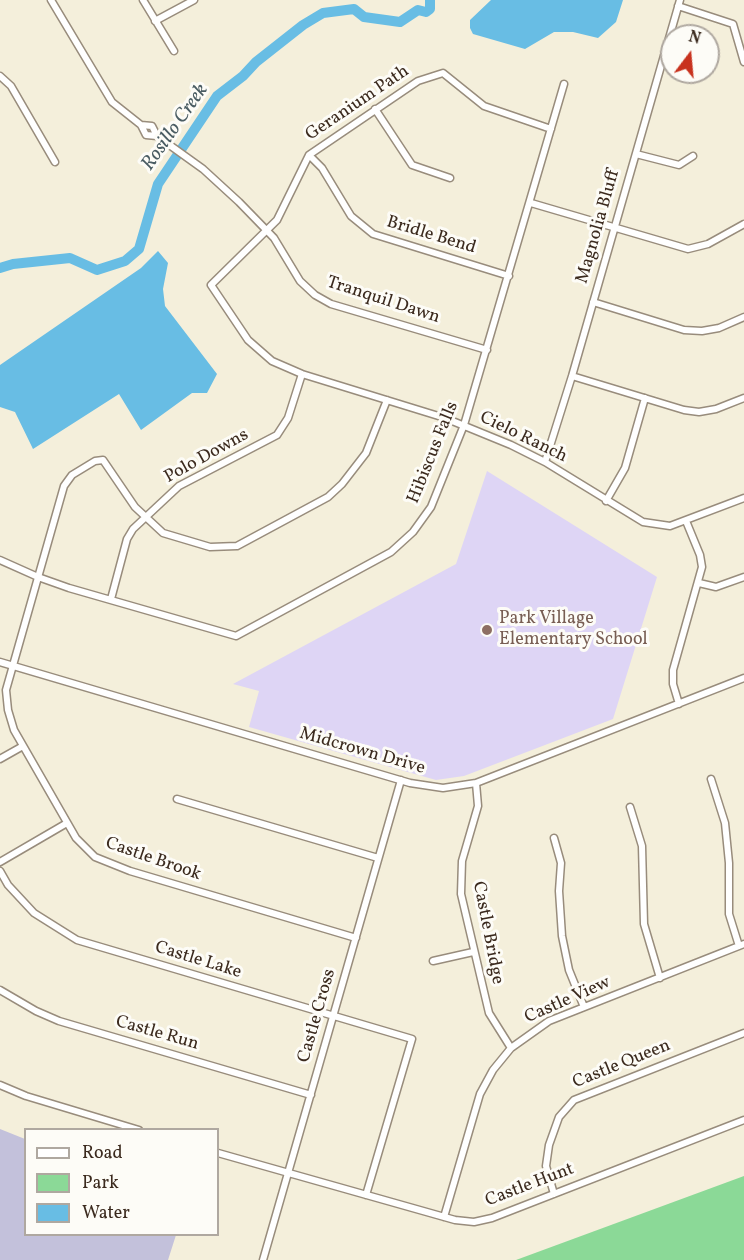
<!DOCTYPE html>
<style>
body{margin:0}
#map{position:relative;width:744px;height:1260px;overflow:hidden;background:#f4efdb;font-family:Vollkorn,serif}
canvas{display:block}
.legend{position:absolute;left:24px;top:1128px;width:195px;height:108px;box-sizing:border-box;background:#fdfcf7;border:2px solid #afa8a0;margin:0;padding:8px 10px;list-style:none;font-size:18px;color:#3b2a1e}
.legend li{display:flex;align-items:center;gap:12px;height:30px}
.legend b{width:30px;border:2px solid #afa8a0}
.north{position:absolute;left:660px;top:24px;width:60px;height:60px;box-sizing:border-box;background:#fdfcf7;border:2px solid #afa8a0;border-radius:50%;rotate:16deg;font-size:16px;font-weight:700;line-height:24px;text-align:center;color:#3b2a1e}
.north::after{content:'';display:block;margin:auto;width:21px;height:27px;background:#c8321e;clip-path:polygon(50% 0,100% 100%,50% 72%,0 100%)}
</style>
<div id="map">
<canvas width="744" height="1260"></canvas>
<ul class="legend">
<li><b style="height:8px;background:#fff"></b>Road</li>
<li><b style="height:16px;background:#8bd997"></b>Park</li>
<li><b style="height:16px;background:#68bde4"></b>Water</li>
</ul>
<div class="north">N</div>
</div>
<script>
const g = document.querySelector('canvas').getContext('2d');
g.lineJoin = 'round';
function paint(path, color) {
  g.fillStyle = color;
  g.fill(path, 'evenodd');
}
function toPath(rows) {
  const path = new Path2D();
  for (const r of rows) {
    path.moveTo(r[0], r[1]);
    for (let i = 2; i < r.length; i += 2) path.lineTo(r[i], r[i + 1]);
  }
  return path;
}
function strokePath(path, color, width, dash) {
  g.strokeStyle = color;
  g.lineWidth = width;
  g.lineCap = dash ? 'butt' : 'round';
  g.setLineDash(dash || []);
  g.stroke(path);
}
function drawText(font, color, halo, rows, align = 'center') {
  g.font = font + ' Vollkorn,serif';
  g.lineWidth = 6;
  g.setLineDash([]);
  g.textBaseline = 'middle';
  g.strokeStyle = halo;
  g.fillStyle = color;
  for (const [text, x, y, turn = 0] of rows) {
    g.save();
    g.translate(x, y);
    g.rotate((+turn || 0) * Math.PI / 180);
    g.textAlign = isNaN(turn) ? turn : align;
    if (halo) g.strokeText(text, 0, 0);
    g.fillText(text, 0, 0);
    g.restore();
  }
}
paint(toPath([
 [487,471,657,577,613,719,464,776,436,780,249,727,259,691,233,684,456,564]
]), '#ded5f5');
paint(toPath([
 [0,1129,25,1139,26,1234,176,1235,168,1260,0,1260]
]), '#c3c1db');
paint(toPath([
 [744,1176,744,1260,516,1260]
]), '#8bd997');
paint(toPath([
 [491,0,623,0,616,22,598,38,573,32,554,32,525,49,473,34,470,28,470,20],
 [158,251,168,263,163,289,165,306,217,374,207,393,192,393,141,430,119,394,33,449,15,412,0,407,0,365,141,268]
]), '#68bde4');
strokePath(toPath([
 [0,268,13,264,70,258,97,270,125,261,139,249,158,184,217,96,243,76,256,62,303,25,323,13,354,9,364,17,400,22,418,10,426,12,430,9,430,0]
]), '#68bde4', 10);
const minor = toPath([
 [51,0,112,102,141,125,146,135,157,136,203,169,239,202,274,238,300,281,315,295,331,304,487,350],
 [143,0,174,51],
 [678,6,733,24,744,62],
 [155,21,194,0],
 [0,76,11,86,55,162],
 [375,109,412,165,450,178],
 [141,125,152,126,157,136],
 [551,129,484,106,443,73,418,81,309,155,277,220,211,285,248,340,272,361,302,374,445,418,511,445,545,462,643,522,670,526,744,498],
 [636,154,679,165,693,156],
 [309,155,322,168,351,216,373,234,509,276],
 [531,203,688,249,708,244,744,224],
 [593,302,684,330,702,331,719,328,744,317],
 [572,376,684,410,699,412,716,409,744,398],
 [545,462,572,376,680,0],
 [606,501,625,468,645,398],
 [0,560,38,577,69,588,236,636,391,552,413,532,431,507,464,425,564,84],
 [699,583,716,587,744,577],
 [111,599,127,539,133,529,179,486,277,435,288,418,302,374],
 [0,662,410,783,443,788,476,783,744,678],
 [679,704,673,684,673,670,702,567,700,555,686,521],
 [0,759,23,746],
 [711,779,725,823,729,863,729,914,739,946],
 [476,783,478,806,462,861,461,894,489,1013,511,1048],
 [177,799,378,858],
 [630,807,642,846,644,924,660,978],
 [554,838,561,863,559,891,562,936,569,970,584,1007],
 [0,862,67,823],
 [0,871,8,885,34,913,77,940,412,1039,366,1195],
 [356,938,130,871,95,857,76,838,14,730,8,710,6,690,64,486,72,475,95,461,103,460,135,507,163,533,210,547,237,546,328,497,342,484,366,453,387,400],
 [433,961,473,952],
 [0,990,36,1011,59,1021,311,1095],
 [0,1085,26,1096,139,1130],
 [218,1153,455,1220,474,1222,492,1218,744,1120],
 [554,1194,546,1166,549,1145,559,1117,574,1100,744,1033],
 [444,1217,480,1094,493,1070,511,1048,549,1021,744,944],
 [263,1260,401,780]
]);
strokePath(minor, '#988c7c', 9);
strokePath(minor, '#fff', 6);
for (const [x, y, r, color] of [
 [487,630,6,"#8d6e63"]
]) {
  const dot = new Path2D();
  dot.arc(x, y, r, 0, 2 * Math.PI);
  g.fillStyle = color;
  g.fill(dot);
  strokePath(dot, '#fdfcf7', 2);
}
drawText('18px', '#3b2a1e', '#fdfcf7', [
 ["Geranium Path",358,104,-34],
 ["Magnolia Bluff",599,227,-74],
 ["Bridle Bend",431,236,17],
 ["Tranquil Dawn",383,301,18],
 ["Cielo Ranch",523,438,26],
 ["Hibiscus Falls",434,453,-68],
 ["Polo Downs",207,457,-29],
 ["Midcrown Drive",362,752,16],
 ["Castle Brook",153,860,19],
 ["Castle Bridge",487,933,79],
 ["Castle Lake",198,961,17],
 ["Castle View",568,1001,-24],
 ["Castle Cross",318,1016,-74],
 ["Castle Run",157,1034,16],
 ["Castle Queen",622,1065,-22],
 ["Castle Hunt",530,1186,-21]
]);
drawText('18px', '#785e54', '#fdfcf7', [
 ["Park Village",499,620],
 ["Elementary School",499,641]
], 'left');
drawText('italic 20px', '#4b5d63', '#fdfcf7', [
 ["Rosillo Creek",176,128,-55]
]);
</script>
